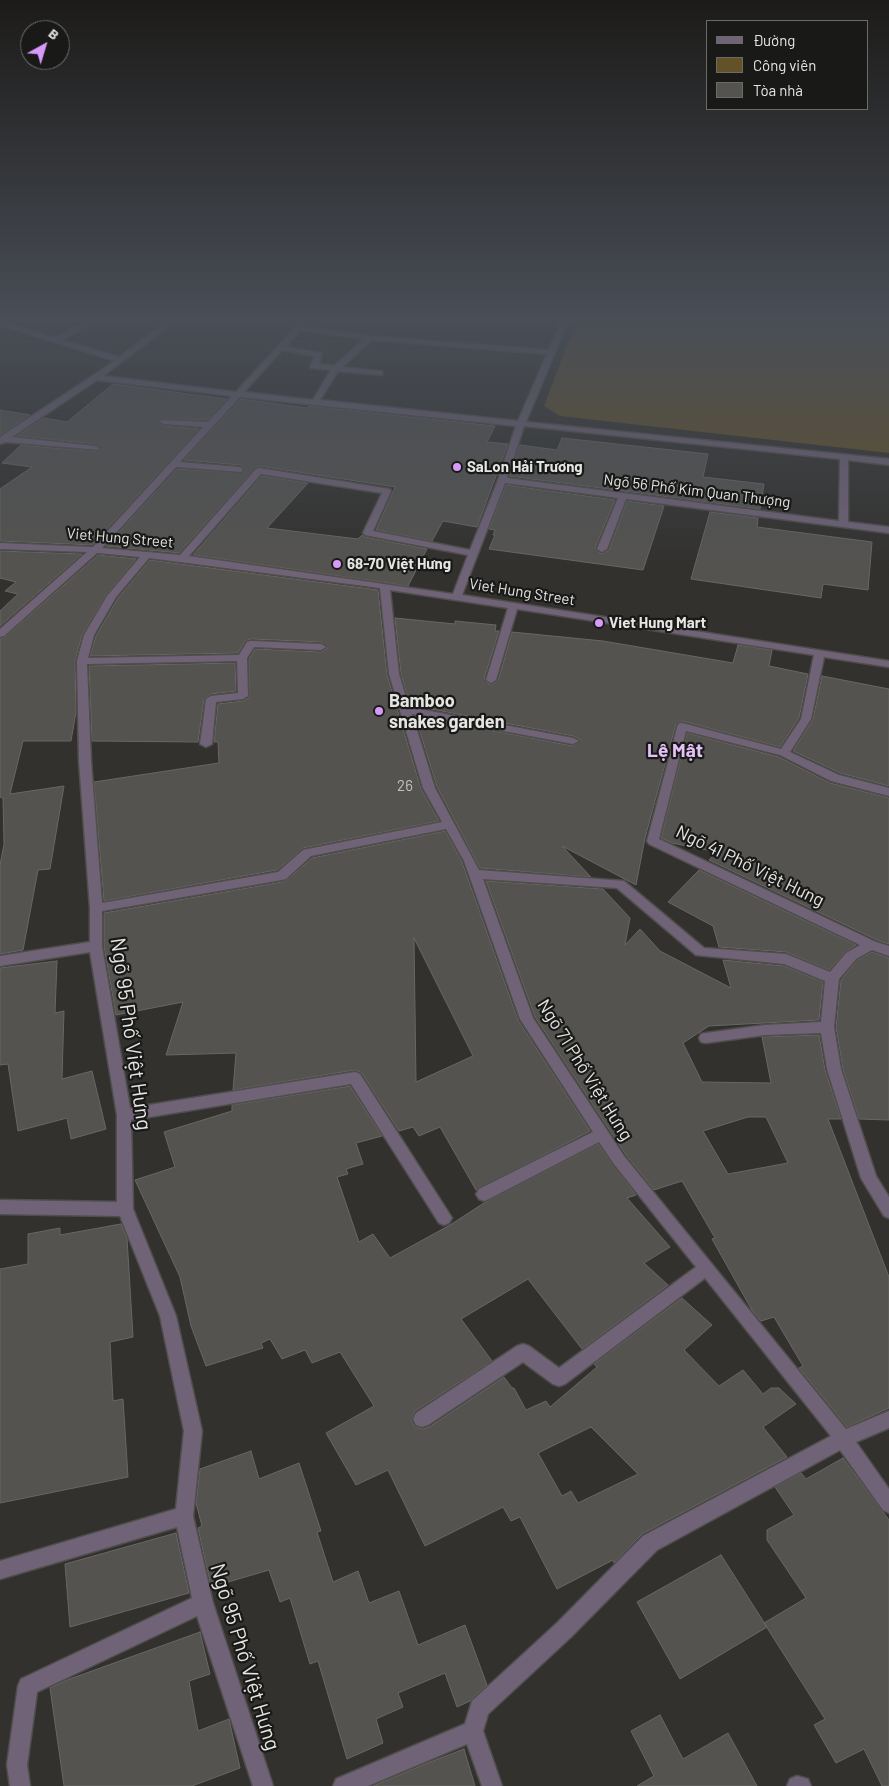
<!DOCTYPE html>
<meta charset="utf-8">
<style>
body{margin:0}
#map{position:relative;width:889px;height:1786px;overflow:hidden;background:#32312e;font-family:Barlow,sans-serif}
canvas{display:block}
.legend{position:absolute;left:706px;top:20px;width:162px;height:90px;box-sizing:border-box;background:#191918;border:1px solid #6b6b69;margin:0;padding:6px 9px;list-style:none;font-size:15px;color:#e5e5e3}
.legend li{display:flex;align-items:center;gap:10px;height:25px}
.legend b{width:25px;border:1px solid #6b6b69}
.north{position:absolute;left:20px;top:20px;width:50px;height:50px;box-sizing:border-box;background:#191918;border:1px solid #6b6b69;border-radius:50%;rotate:39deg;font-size:14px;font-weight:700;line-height:20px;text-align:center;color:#e5e5e3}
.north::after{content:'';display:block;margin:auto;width:18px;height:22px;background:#d89af8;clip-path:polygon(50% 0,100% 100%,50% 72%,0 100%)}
</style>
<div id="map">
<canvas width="889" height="1786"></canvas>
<ul class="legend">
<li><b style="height:6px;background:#706378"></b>Đường</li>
<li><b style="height:14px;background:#635128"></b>Công viên</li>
<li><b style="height:14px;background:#545350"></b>Tòa nhà</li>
</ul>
<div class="north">B</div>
</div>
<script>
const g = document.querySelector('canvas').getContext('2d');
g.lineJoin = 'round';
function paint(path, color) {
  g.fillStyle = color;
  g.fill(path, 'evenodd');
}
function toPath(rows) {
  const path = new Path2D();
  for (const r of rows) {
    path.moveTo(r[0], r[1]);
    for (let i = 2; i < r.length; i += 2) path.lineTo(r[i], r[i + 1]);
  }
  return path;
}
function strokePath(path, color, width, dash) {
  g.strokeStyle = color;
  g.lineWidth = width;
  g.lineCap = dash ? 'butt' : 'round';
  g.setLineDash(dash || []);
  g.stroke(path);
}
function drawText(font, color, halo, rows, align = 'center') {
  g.font = font + ' Barlow,sans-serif';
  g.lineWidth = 4.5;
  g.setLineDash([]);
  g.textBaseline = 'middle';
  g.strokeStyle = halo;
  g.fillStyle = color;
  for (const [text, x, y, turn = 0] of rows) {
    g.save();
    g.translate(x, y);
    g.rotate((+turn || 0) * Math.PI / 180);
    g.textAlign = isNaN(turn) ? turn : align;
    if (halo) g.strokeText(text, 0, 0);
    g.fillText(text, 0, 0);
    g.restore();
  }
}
paint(toPath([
 [576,321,889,321,889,453,560,416,544,406]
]), '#635128');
const building = toPath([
 [113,384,227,399,207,420,159,419,158,423,164,426,199,429,92,545,0,541,0,489,32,467,2,463,21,445,98,452,101,449,95,444,17,436,44,418,67,422,113,384],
 [241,399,308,408,309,406,495,426,487,442,508,444,477,527,443,521,432,541,376,530,395,487,259,466,255,468,179,553,106,546,177,469,243,473,244,467,240,465,184,460,241,399],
 [0,410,30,415,0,435,0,410],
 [562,438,708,454,703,477,764,484,760,509,509,476,520,445,557,450,562,438],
 [262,476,308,483,267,528,358,539,362,535,365,537,427,549,408,586,193,555,262,476],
 [506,485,615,500,595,548,601,554,609,550,627,501,664,506,643,570,489,549,495,535,493,535,495,530,489,529,506,485],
 [710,512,758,518,757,527,872,542,868,590,823,584,821,598,691,579,710,512],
 [0,551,82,554,0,626,0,611,18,594,5,591,16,582,0,578,0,551],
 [98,555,136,559,106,595,82,635,75,661,76,712,71,741,23,741,10,794,64,786,50,869,38,870,23,950,0,954,0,865,4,844,3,798,0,797,0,639,5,637,98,555],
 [150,560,378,590,387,675,421,789,439,821,303,848,277,870,104,901,94,782,219,763,218,742,214,742,218,704,243,701,249,698,249,659,255,649,321,652,328,648,321,642,251,639,245,641,238,653,90,656,96,636,118,598,150,560],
 [395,618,455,624,455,621,496,625,495,631,499,631,484,679,490,685,498,681,512,632,603,641,733,663,738,645,772,650,769,666,808,674,799,718,780,747,682,721,676,724,645,838,636,885,562,846,591,877,480,868,437,787,415,716,573,746,581,740,573,736,410,705,401,674,395,618],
 [235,663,236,691,211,694,204,699,198,742,92,741,89,666,235,663],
 [822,676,889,689,889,786,840,773,793,751,813,719,822,676],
 [687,733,779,757,830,783,889,798,889,944,877,940,709,860,717,852,672,843,661,838,687,733],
 [445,831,462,862,518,1020,590,1131,476,1190,440,1127,419,1136,413,1127,399,1131,361,1072,355,1070,233,1090,236,1053,166,1055,183,1002,116,1015,104,946,104,913,282,882,287,880,312,858,445,831],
 [414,938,473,1056,416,1082,414,938],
 [699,870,856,945,845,952,829,970,786,952,719,947,713,926,668,902,699,870],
 [486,881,603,889,630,918,625,945,640,929,660,951,731,988,723,960,784,966,823,982,819,1020,709,1026,683,1043,702,1082,771,1083,762,1037,819,1035,825,1070,841,1119,828,1119,889,1277,889,1408,847,1427,799,1368,803,1366,774,1317,761,1321,753,1312,712,1239,715,1238,682,1181,654,1190,626,1155,535,1017,486,881],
 [748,1117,766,1117,788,1163,728,1174,703,1131,748,1117],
 [872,952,889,958,889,1120,859,1119,843,1069,836,1027,841,980,857,960,872,952],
 [57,961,55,1013,64,1011,62,1079,92,1071,106,1129,71,1139,67,1118,18,1131,8,1064,0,1065,0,968,57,961],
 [350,1086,382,1136,356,1143,363,1164,346,1169,348,1174,337,1177,359,1242,373,1234,390,1258,450,1225,484,1203,598,1144,636,1195,627,1198,670,1247,644,1263,668,1285,582,1349,528,1279,461,1319,492,1361,415,1411,411,1420,415,1427,423,1429,429,1427,504,1377,512,1388,514,1388,526,1410,546,1401,550,1407,597,1367,594,1364,682,1298,712,1325,684,1350,719,1386,743,1370,763,1394,771,1388,779,1388,796,1404,763,1427,787,1457,642,1534,614,1563,613,1560,557,1589,520,1517,511,1521,503,1507,425,1546,388,1470,356,1485,326,1433,374,1406,340,1352,312,1363,305,1350,282,1359,270,1339,261,1343,263,1348,206,1366,191,1326,180,1277,135,1180,175,1167,164,1132,232,1111,232,1105,350,1086],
 [591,1427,638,1474,578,1503,571,1491,562,1496,538,1453,591,1427],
 [121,1224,127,1238,133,1337,110,1342,113,1401,123,1399,128,1477,0,1503,0,1269,28,1264,28,1234,60,1228,60,1235,121,1224],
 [251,1451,259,1479,299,1463,321,1531,317,1532,333,1582,358,1571,369,1603,399,1591,418,1645,465,1625,487,1685,470,1701,457,1707,445,1673,398,1693,403,1707,376,1719,383,1743,347,1759,318,1661,310,1664,290,1598,280,1602,269,1570,211,1587,198,1528,202,1526,196,1503,200,1469,251,1451],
 [843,1458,889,1520,889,1786,882,1786,864,1749,836,1763,814,1725,825,1719,764,1623,806,1598,767,1540,767,1530,794,1515,775,1487,801,1473,806,1479,843,1458],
 [176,1533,189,1593,70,1627,65,1564,176,1533],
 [721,1555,767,1627,680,1679,637,1602,721,1555],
 [200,1632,210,1674,189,1681,198,1731,229,1719,240,1768,192,1786,64,1786,50,1688,67,1680,200,1632],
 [660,1715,683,1759,728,1733,757,1786,637,1786,654,1776,631,1731,660,1715],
 [464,1749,475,1786,373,1786,425,1764,464,1749]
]);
paint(building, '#545350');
strokePath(building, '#696765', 1);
const minor = toPath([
 [0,321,55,338,88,321,96,321,62,340,119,357,168,321,176,321,103,376,236,392,301,321,308,321,304,327,370,336,549,350,561,321,568,321,526,422,889,459,889,465,848,460,848,522,889,527,889,533,626,499,607,549,602,552,597,549,618,498,505,483,462,595,889,661,889,667,824,657,811,719,790,752,839,775,889,788,889,796,831,781,780,755,686,731,659,839,876,942,889,946,889,956,872,950,856,959,839,979,834,1027,841,1069,876,1176,889,1197,889,1218,884,1216,861,1178,827,1069,821,1033,765,1035,706,1043,701,1042,699,1038,701,1034,706,1033,765,1025,821,1022,825,981,784,964,696,955,617,888,483,879,533,1018,624,1156,846,1429,889,1411,889,1428,856,1442,889,1489,889,1513,883,1510,840,1450,657,1550,571,1637,488,1714,483,1731,502,1786,482,1786,467,1744,368,1786,333,1786,336,1779,465,1724,472,1701,557,1623,643,1536,831,1436,705,1278,565,1384,559,1386,553,1384,523,1362,428,1425,422,1427,416,1425,413,1419,416,1413,517,1346,523,1344,529,1346,559,1368,696,1267,614,1164,599,1142,489,1199,484,1201,479,1199,476,1194,479,1189,593,1132,520,1019,464,861,446,829,311,856,286,879,282,880,102,911,102,946,130,1108,355,1072,360,1074,452,1218,449,1223,444,1225,439,1223,351,1084,131,1120,133,1209,176,1316,202,1431,193,1516,213,1603,273,1786,253,1786,197,1616,37,1692,27,1765,30,1786,10,1786,7,1765,18,1686,21,1679,192,1598,177,1527,0,1579,0,1561,176,1509,184,1431,160,1316,120,1216,0,1214,0,1200,117,1202,117,1115,90,952,0,966,0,956,90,942,90,908,79,761,77,661,84,635,107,596,140,557,97,553,4,636,0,637,0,629,87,552,0,549,0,543,93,547,203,427,164,424,160,422,161,420,208,422,232,396,97,380,12,437,95,446,99,448,98,450,6,442,0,444,0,437,115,361,0,325,0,321],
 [300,330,364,339,334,366,319,364,322,353,286,347,300,330],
 [372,340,547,354,518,421,320,400,338,371,382,375,382,371,379,371,342,367,372,340],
 [282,350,315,356,310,366,311,368,331,370,313,400,244,392,282,350],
 [240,397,315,405,516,426,498,480,470,550,373,531,391,491,390,489,259,468,256,469,180,555,102,548,176,467,242,472,242,468,239,467,180,462,240,397],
 [524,426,840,459,839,521,507,478,524,426],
 [261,474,382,493,363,533,365,535,468,555,453,594,189,556,261,474],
 [149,558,380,588,389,674,423,788,442,822,303,850,278,872,102,903,91,761,87,664,237,661,238,693,211,696,206,699,200,744,206,747,212,744,216,702,243,699,248,696,247,658,254,647,321,650,326,647,321,644,251,641,247,642,239,655,88,658,94,635,116,597,149,558],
 [390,590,508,608,486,680,491,683,496,680,517,609,814,655,801,719,781,749,682,723,678,724,647,841,649,844,860,945,846,953,830,972,786,954,704,948,624,881,479,870,435,788,412,714,573,744,579,741,573,738,409,707,399,674,390,590],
 [797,1776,808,1779,811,1786,787,1786,790,1779,797,1776]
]);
strokePath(minor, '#4f4e4b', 3);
paint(minor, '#706378');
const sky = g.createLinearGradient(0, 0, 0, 572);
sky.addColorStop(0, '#1c1b19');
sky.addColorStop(0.56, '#494e57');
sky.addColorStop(1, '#494e5700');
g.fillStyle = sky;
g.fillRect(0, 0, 889, 572);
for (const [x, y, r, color] of [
 [457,467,5,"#d89af8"],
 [337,564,5,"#d89af8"],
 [599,623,5,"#d89af8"],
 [379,711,5,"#d89af8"]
]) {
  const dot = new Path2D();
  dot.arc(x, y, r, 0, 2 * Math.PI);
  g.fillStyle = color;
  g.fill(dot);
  strokePath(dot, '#191918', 2);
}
drawText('bold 15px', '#e5e5e3', '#191918', [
 ["SaLon Hải Trương",467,467],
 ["68-70 Việt Hưng",347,564],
 ["Viet Hung Mart",609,623]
], 'left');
drawText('15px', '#e5e5e3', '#191918', [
 ["Ngõ 56 Phố Kim Quan Thượng",697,491,7],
 ["Viet Hung Street",120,538,5],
 ["Viet Hung Street",522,592,9]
]);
drawText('15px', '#c1c0be', null, [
 ["26",405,786]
]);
drawText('bold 18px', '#e5e5e3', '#191918', [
 ["Bamboo",389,701],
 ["snakes garden",389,722]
], 'left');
drawText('18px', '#e5e5e3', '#191918', [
 ["Ngõ 41 Phố Việt Hưng",750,866,26],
 ["Ngõ 71 Phố Việt Hưng",585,1070,58]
]);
drawText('bold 19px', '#e4c2f7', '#191918', [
 ["Lệ Mật",675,751]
]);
drawText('21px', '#e5e5e3', '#191918', [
 ["Ngõ 95 Phố Việt Hưng",131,1034,82],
 ["Ngõ 95 Phố Việt Hưng",245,1657,73]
]);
</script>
